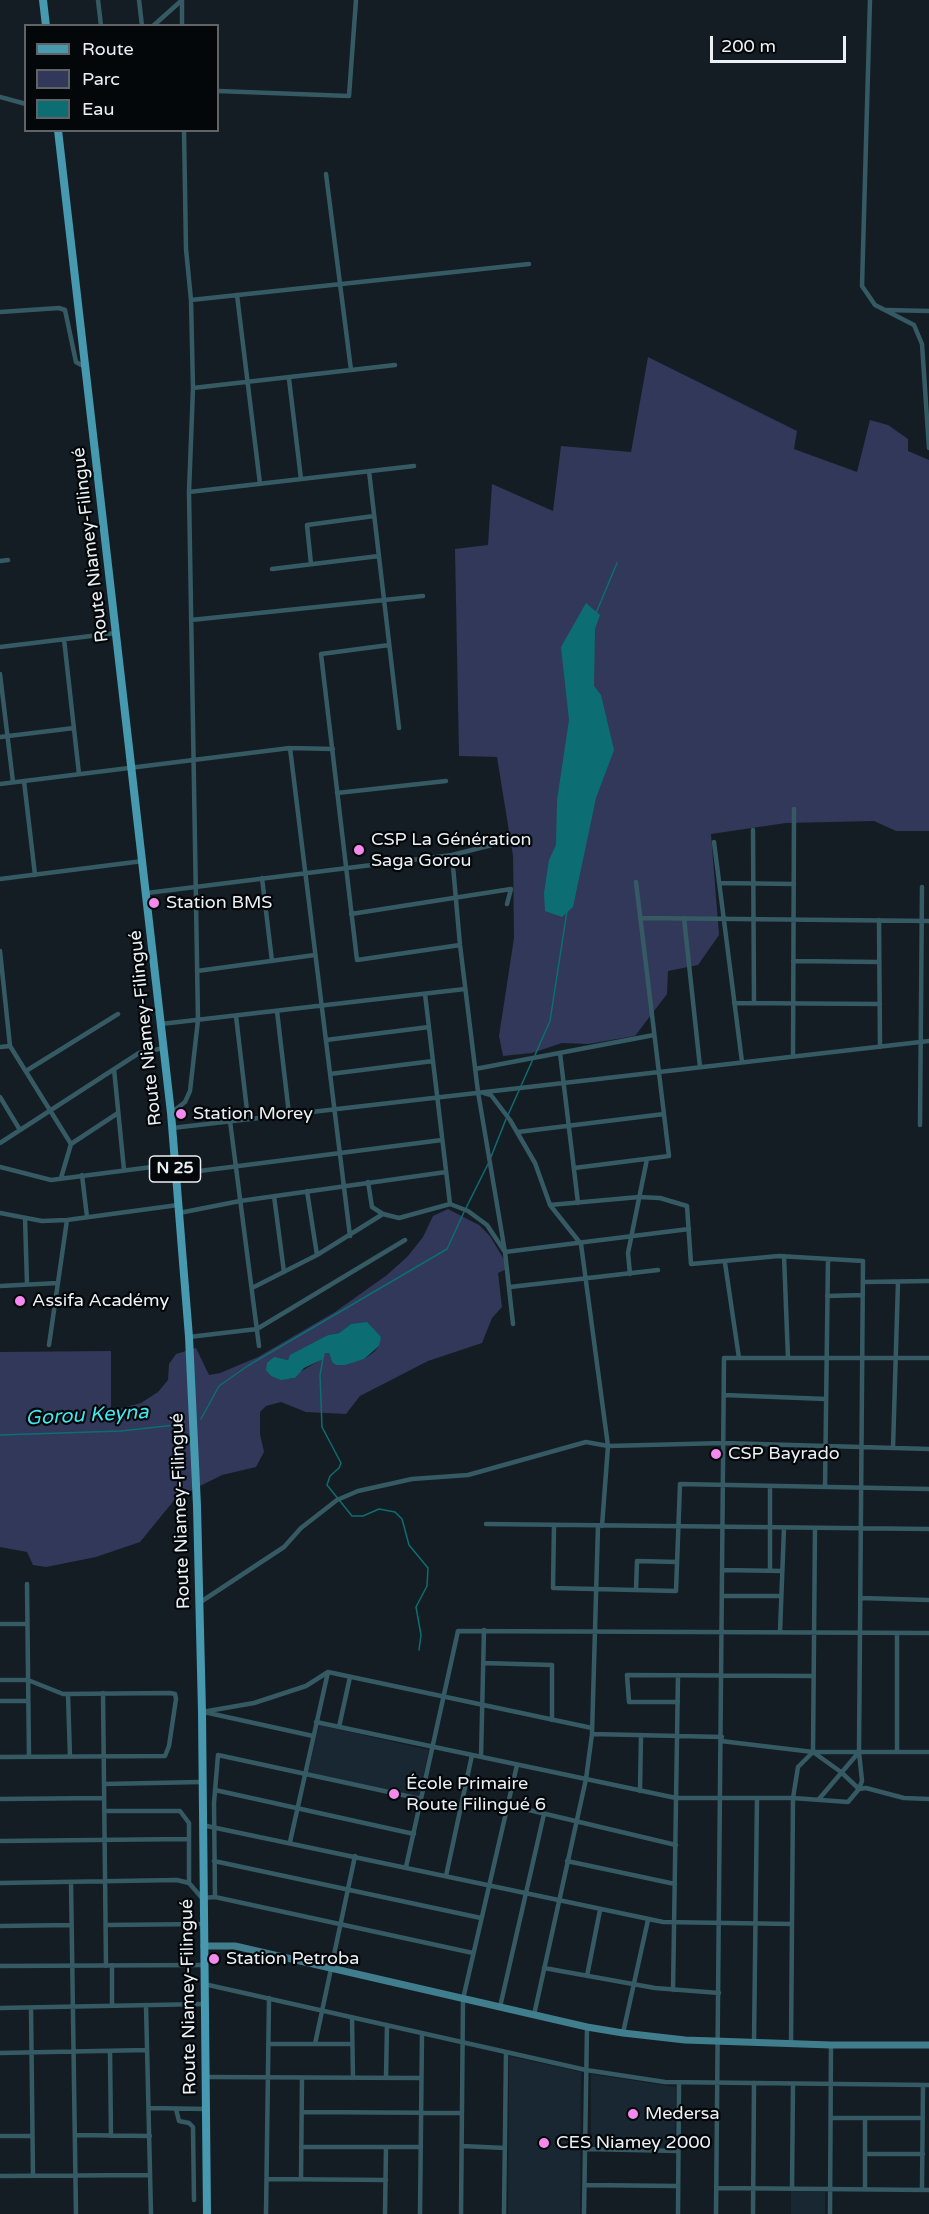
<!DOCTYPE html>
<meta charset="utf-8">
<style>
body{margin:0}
#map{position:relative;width:929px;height:2214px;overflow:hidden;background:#141d23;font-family:"Varela Round",sans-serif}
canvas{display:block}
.legend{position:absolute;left:24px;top:24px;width:195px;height:108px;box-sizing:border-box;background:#040709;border:2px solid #606467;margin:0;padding:8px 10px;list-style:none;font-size:18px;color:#eaf0f4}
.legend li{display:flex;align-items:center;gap:12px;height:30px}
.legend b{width:30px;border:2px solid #606467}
.scale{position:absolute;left:710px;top:36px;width:136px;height:27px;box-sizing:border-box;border:3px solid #eaf0f4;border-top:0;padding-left:8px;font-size:18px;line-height:21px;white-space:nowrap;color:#eaf0f4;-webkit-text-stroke:4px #040709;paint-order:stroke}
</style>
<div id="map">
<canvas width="929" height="2214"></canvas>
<ul class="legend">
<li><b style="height:8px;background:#4799af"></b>Route</li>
<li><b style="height:16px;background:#31385a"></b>Parc</li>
<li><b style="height:16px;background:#0c6e72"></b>Eau</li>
</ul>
<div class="scale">200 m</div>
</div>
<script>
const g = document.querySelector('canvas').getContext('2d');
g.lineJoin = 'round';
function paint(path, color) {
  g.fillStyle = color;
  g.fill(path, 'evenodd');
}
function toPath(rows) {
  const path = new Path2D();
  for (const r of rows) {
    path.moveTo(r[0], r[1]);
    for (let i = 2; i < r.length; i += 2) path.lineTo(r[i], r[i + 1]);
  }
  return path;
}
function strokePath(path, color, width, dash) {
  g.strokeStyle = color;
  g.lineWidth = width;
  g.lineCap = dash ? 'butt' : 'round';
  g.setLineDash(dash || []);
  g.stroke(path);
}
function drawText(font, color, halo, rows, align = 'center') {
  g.font = font + ' "Varela Round",sans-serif';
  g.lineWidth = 4.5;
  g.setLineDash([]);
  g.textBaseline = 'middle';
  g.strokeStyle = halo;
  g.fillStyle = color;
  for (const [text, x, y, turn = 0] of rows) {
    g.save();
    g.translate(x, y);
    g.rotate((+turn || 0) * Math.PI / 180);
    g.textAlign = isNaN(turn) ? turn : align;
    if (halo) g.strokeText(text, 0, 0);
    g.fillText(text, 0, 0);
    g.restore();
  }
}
paint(toPath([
 [319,1725,429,1750,419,1796,308,1773],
 [509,2056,581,2072,580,2214,508,2214],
 [591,2074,676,2087,675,2149,591,2147],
 [791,2191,825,2192,825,2214,791,2214]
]), '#182731');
paint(toPath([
 [648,357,797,431,794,449,857,472,870,420,888,425,908,439,908,451,929,460,929,831,896,831,874,821,786,823,711,834,719,935,698,965,668,971,667,994,635,1036,588,1044,562,1043,532,1053,503,1056,499,1036,514,938,513,856,497,757,459,756,455,549,488,545,492,484,553,511,561,446,631,452],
 [448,1209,479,1225,490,1236,509,1268,498,1273,502,1307,492,1318,482,1343,428,1361,360,1396,346,1414,306,1412,281,1402,266,1406,260,1412,260,1434,264,1452,256,1467,222,1475,176,1498,140,1542,96,1557,46,1567,33,1565,27,1552,0,1547,0,1352,111,1351,111,1411,141,1403,158,1392,168,1380,169,1364,176,1354,196,1348,209,1375,220,1373,258,1357,335,1312,387,1275,408,1256,423,1237,433,1216],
 [351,1324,379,1346,374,1352,364,1359,332,1362,329,1353,324,1353,317,1362,298,1373,295,1378,289,1379,280,1359,288,1360,328,1335,339,1333]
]), '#31385a');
paint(toPath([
 [586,603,600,615,595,629,594,686,601,695,614,750,596,798,573,907,562,917,545,911,544,893,549,860,556,845,557,800,569,720,561,647],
 [367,1322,381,1337,379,1346,364,1359,345,1365,336,1365,332,1362,329,1353,324,1353,323,1359,304,1368,295,1378,281,1380,271,1376,266,1370,267,1363,274,1357,288,1360,290,1355,328,1335,339,1333,351,1324]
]), '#0c6e72');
strokePath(toPath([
 [596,613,617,563],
 [535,1055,550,1021,567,911],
 [508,1115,533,1059],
 [491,1157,506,1119],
 [466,1208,488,1164],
 [324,1353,320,1375,322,1427,341,1463,339,1468,330,1476,327,1485,352,1516,363,1516,379,1509,395,1512,402,1519,409,1545,428,1568,427,1586,416,1607,421,1635,419,1650],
 [201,1419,219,1386,249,1365,447,1249,464,1212],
 [0,1435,121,1431,175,1425]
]), '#0c6e72', 1.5);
strokePath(toPath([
 [98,0,101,26],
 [139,0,142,26],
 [182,0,182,26],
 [870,0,862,286,875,305,914,325,922,344,929,448],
 [153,26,182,0],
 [218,91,349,96,356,0],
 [0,97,26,104],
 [326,174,351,370],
 [237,295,260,484],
 [191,300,529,264],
 [886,310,929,311],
 [0,312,59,308,65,310,76,362,85,367],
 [289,379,301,479],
 [193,388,395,365],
 [369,471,399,728],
 [189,492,414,466],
 [0,561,8,560],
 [311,564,307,525,374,516],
 [272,569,379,556],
 [191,620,423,596],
 [64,639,79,774],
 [389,645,321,654,357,960,460,945],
 [0,647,116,633],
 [0,674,13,782],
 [0,737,74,728],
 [290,748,350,1236],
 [24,781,35,875],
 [0,784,290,748,333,749],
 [337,793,446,781],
 [753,830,754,1003],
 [714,842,742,1062],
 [452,855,460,945,478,1092,505,1252,513,1324],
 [262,878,272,961],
 [0,879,143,861],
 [719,883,794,884],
 [147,893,452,855,500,843],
 [351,914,511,889,507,904],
 [640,918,929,921],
 [684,918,700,1067],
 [879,920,880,1047],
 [0,951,10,1046,71,1144],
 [793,961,879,962],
 [197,971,315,955],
 [425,994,450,1204],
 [734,1003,880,1004],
 [277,1011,289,1114],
 [236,1016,248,1119],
 [161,1024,465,989],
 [326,1040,429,1027],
 [0,1047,10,1046],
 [560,1053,578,1203],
 [793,1056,794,809],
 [114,1069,124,1170],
 [475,1069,654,1035],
 [26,1071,118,1014],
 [330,1074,433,1061],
 [484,1093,491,1095,510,1120,535,1163,550,1205,581,1244,608,1446,602,1526],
 [0,1097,20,1130],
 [171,1113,185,1102,190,1091,198,1020,189,492,193,388,191,300,186,249,184,130],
 [230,1121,259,1346],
 [920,1125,922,887],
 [172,1128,929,1041],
 [518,1132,664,1114],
 [0,1143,139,1053,164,1048],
 [0,1167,51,1180,175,1164],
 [574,1168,669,1156,636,882],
 [176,1174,442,1140],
 [82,1175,87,1217],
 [61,1178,71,1144,118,1113],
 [368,1182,372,1207,383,1214],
 [307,1191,317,1255],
 [274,1196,284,1272],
 [550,1205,639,1197,660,1198,687,1206,691,1264,779,1256,863,1261,859,1752,862,1781,859,1789,841,1772,813,1752],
 [0,1213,42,1221,67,1220,178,1205],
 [179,1213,240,1201,446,1172],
 [25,1218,27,1284],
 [784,1256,788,1358],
 [725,1263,739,1358],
 [630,1274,628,1253,647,1159],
 [863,1282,929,1281],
 [0,1286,58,1283],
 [510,1287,658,1270],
 [252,1288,317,1255,383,1214,399,1218,450,1204,468,1211,487,1225,505,1252,689,1229],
 [827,1296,863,1295],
 [189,1337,257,1329,405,1240],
 [49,1345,67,1220],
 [724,1395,826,1399],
 [893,1448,898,1282],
 [825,1487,828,1259],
 [486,1524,929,1529],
 [554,1525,553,1588,676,1591,680,1484,929,1489],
 [723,1570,782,1571],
 [770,1570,770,1486],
 [27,1584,29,1757],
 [636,1590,637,1561,677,1562],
 [722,1596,781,1596],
 [860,1598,929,1600],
 [199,1603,284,1547,301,1528,337,1500,358,1491,412,1479,468,1475,586,1442,608,1446,724,1443,929,1449],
 [0,1624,27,1624],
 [780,1632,784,1528],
 [897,1633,897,1752],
 [483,1663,552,1665,552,1720],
 [0,1680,28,1680,63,1694,170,1693,175,1694,176,1699,169,1746,165,1756,0,1757],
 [103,1693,106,1966],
 [68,1694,70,1757],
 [0,1701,28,1701],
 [678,1702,629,1702,627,1675,814,1676],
 [202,1712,254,1703,306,1686,328,1672,592,1728],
 [204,1712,313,1736],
 [316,1722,676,1798,793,1798,848,1802,859,1789,866,1788,904,1798,929,1799],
 [339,1727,350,1677],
 [592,1734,722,1737],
 [721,1741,813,1752,929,1752],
 [481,1757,484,1630],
 [104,1784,201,1782],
 [215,1790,414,1834],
 [640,1791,641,1735],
 [0,1799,104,1798],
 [819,1799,859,1752],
 [508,1805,676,1845],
 [104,1811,180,1811,189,1823,189,1883],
 [202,1825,663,1922,792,1924],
 [0,1841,189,1839],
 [290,1842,328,1672],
 [214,1861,481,1918],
 [567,1861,675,1884],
 [406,1867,458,1631,929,1633],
 [446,1876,472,1755],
 [71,1882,76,2214],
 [0,1883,177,1880,189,1883,202,1898,215,1897,473,1953],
 [215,1897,214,1803,218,1755,421,1799],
 [106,1925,203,1924],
 [0,1926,71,1925],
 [0,1966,204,1965],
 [544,1968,655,1988,719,1993],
 [587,1976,600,1910],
 [204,1984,586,2070,665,2082,929,2085],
 [673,1990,678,1675],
 [146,2005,151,2214],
 [112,2006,112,1965],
 [500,2007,544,1814],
 [0,2008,204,2004],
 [31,2008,33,2176],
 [534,2015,586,1779,592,1734,598,1526],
 [352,2017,353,2078],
 [623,2033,648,1920],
 [754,2042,757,1798],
 [268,2044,352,2044],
 [315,2044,355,1856],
 [791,2044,793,1798,798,1767,813,1752,815,1528],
 [110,2051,111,2136],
 [0,2053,147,2050],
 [206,2077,421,2078],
 [386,2078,387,2025],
 [149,2108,206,2109],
 [176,2109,179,2121,189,2123,193,2127,194,2200],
 [302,2112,462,2113],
 [831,2118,923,2118],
 [75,2135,150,2136],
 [0,2136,32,2136],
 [462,2146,505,2148],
 [301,2147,421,2147],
 [585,2149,678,2151],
 [865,2154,923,2154],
 [0,2176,150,2175],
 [267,2179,386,2180],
 [301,2179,302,2078],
 [585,2185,678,2186],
 [716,2188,929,2190],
 [792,2188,793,2084],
 [865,2189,865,2118],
 [922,2189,923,2085],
 [266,2214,269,1998],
 [385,2214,386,2147],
 [420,2214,422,2033],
 [461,2214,463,1999,517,1765],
 [504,2214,506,2052],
 [584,2214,587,2027],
 [678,2214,679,2083],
 [716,2214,724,1358,929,1358],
 [753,2214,754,2083],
 [830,2214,831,2045]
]), '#355a64', 4.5);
strokePath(toPath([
 [204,1946,235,1946,587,2027,623,2033,685,2040,831,2045,929,2045]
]), '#407e8e', 7);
strokePath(toPath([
 [43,0,46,26],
 [58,130,171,1113,189,1337,197,1506,202,1712,207,2214]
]), '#4799af', 8);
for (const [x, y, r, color] of [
 [359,850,6,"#f689ed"],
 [154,903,6,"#f689ed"],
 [181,1114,6,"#f689ed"],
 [20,1301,6,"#f689ed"],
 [716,1454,6,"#f689ed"],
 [394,1794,6,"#f689ed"],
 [214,1959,6,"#f689ed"],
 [633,2114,6,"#f689ed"],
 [544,2143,6,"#f689ed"]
]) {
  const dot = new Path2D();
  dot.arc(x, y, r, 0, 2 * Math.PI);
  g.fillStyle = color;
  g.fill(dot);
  strokePath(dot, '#040709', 2);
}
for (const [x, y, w] of [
 [175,1169,51]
]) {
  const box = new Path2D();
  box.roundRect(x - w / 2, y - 13, w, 26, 4.5);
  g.fillStyle = '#040709';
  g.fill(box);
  strokePath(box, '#eaf0f4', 1.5);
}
drawText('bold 16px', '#eaf0f4', null, [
 ["N 25",175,1169]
]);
drawText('18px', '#eaf0f4', '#040709', [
 ["Route Niamey-Filingué",91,545,-97],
 ["Route Niamey-Filingué",146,1028,-96],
 ["Route Niamey-Filingué",181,1511,-92],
 ["Route Niamey-Filingué",189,1997,-91]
]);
drawText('18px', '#eaf0f4', '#040709', [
 ["CSP La Génération",371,840],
 ["Saga Gorou",371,861],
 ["Station BMS",166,903],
 ["Station Morey",193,1114],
 ["Assifa Académy",32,1301],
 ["CSP Bayrado",728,1454],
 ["École Primaire",406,1784],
 ["Route Filingué 6",406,1805],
 ["Station Petroba",226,1959],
 ["Medersa",645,2114],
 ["CES Niamey 2000",556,2143]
], 'left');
drawText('italic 20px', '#43e8ee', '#040709', [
 ["Gorou Keyna",87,1416,-3]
]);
</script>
